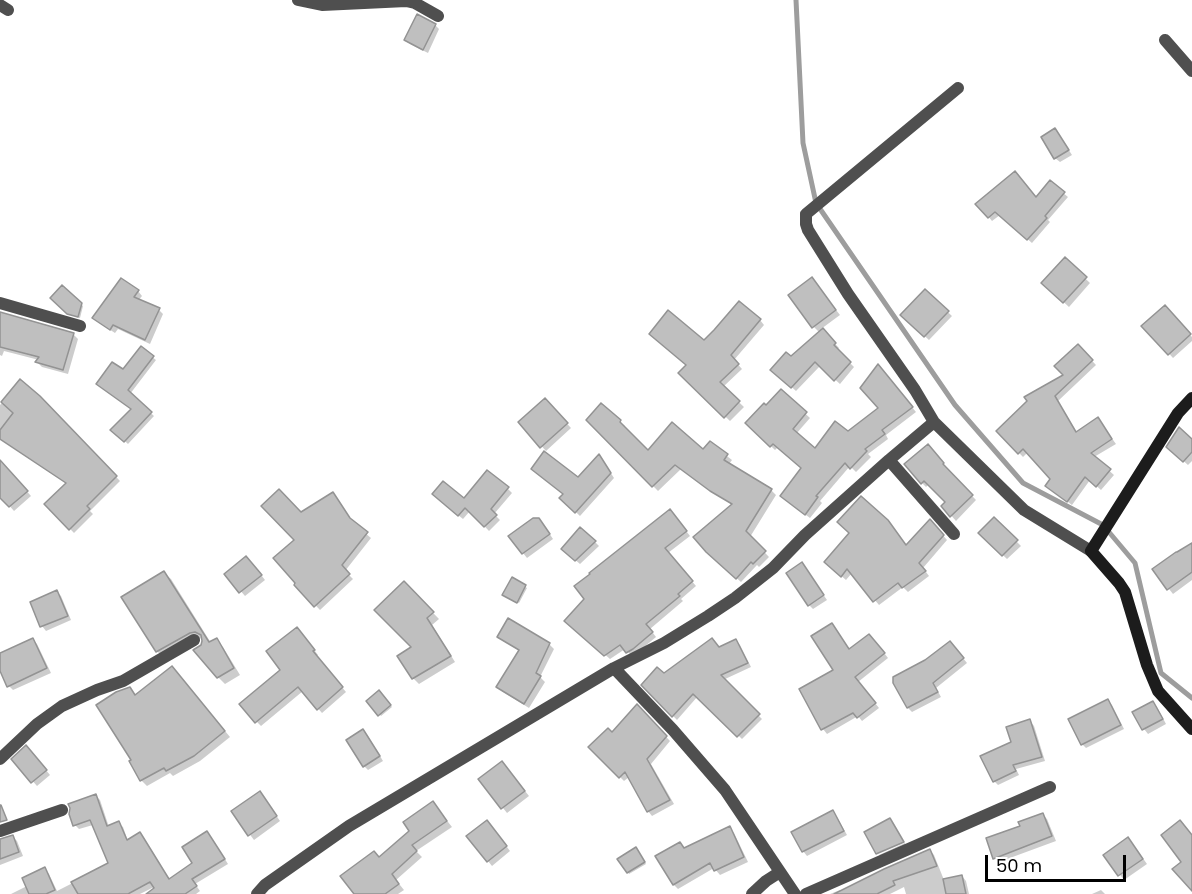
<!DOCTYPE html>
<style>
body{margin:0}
#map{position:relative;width:1192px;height:894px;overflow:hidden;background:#fff;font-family:Poppins,sans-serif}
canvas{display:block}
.scale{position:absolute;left:985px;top:855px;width:141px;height:27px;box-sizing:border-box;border:3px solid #000;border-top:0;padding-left:8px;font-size:18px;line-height:21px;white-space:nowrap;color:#000;-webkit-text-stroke:4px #fff;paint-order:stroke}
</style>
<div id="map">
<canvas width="1192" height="894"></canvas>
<div class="scale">50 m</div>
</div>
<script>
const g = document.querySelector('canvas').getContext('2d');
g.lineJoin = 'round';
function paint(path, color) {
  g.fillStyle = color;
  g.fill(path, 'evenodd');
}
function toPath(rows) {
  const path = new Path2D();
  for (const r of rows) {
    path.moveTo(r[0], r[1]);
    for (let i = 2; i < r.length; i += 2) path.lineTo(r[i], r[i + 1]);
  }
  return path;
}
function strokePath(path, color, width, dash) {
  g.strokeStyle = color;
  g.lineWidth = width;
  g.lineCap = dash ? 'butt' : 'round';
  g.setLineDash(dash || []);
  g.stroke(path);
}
paint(toPath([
 [435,25,439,29,428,53,410,44,406,40],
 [1055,130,1059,135,1072,155,1060,162,1055,158],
 [1050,182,1068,197,1048,220,1050,222,1032,243,1000,215,992,221,978,204,1036,199],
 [1065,259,1090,283,1069,307,1043,283],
 [816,284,840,315,821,329,839,348,837,350,854,367,840,384,820,366,796,391,772,369,791,358,820,333,814,327],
 [62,287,83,306,80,318,70,315,52,298],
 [138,291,142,296,138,301,159,310,163,314,150,344,118,329,115,333,98,322],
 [925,291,952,316,929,340,902,315],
 [1164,307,1192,337,1192,341,1173,358,1144,326],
 [0,314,73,334,78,339,68,374,42,367,37,362,39,360,4,351,2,356,0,355],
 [760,320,764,325,734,360,742,369,723,387,744,407,730,421,680,373,704,342],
 [1078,346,1096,365,1058,401,1077,433,1098,419,1116,444,1094,457,1114,475,1101,490,1090,480,1072,505,1047,486,1052,479,1028,452,1023,457,998,431,1066,376],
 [141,348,156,360,130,394,154,416,128,444,113,430,132,409,123,371],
 [882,371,916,412,886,435,888,439,868,454,871,457,856,472,850,466,820,501,822,503,810,518,786,500,803,468,778,447,775,450,747,423,766,407,781,391,810,418,796,434,815,450,848,433,881,408],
 [21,381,44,402,120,481,90,511,93,514,74,533,46,504,67,484,0,439,0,405],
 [545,400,571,428,546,451,520,422],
 [588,420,620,422,625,426,623,428,648,452,703,452,710,443,732,460,729,464,771,490,776,495,750,537,769,557,759,567,757,565,741,582,713,557,733,505,717,495,681,469,658,491],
 [1192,441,1192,461,1188,465,1168,447],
 [932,450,947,468,946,469,976,500,956,521,943,506,947,502,929,484,926,487,922,483],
 [0,461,31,496,14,511,0,495],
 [603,461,614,478,580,516,561,498,578,479],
 [508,489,512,493,494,514,500,520,489,531,470,511,463,519,438,499,464,500],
 [333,494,337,498,352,522,371,538,345,571,353,579,320,610,296,585,301,514],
 [674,515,690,536,668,553,696,586,681,599,683,601,650,629,656,637,637,653,632,656,625,649,610,659,571,625],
 [994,519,1021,546,1007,559,980,533],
 [930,521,947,540,923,568,929,576,908,592,903,587,879,605,852,573,846,580,830,566,907,547],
 [543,524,553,539,527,558,523,553],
 [595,542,599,546,580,564,567,553],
 [1192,544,1192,580,1173,594,1154,570],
 [251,562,265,580,245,596,226,574],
 [802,564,827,600,813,609,809,605],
 [164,573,171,579,211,643,216,640,223,647,240,675,225,684,218,677,202,646,203,638,197,639,164,658,157,651,123,598],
 [512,579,527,588,519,603,506,597],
 [404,583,439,619,432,625,455,662,419,684,413,678,399,656,413,648],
 [57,592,61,596,71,620,46,631,42,626],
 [301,633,318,655,316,656,346,692,322,713,303,691,261,726,257,722],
 [499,637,549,644,554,649,540,677,545,682,529,708,503,692,498,687,520,651,503,641],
 [33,640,37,644,51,673,13,690,9,686,0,668,0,655],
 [874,640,888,658,858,682,879,708,862,721,858,716,827,734,823,729,801,690,836,671,850,651],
 [736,641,740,645,751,667,723,680,762,719,742,739,698,696,677,720,643,685],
 [954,647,967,663,936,688,941,697,912,712,908,708,895,682,926,661],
 [177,673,230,737,200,761,173,776,170,773,147,786,141,780,130,688,137,696],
 [379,692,392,707,381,716,368,702],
 [1108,701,1112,705,1124,729,1086,748,1082,744],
 [1153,703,1157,707,1166,724,1148,734,1144,729,1134,713],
 [637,706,670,741,651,764,674,804,652,816,648,811,629,777,624,781,590,747,612,735],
 [1030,721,1034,726,1045,761,1016,769,1019,775,998,785,994,781,1013,742],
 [363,731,368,736,383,761,368,770,364,766],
 [31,752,50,775,37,786,14,760],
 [506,767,529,796,507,813,480,779],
 [96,796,100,800,109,827,118,823,123,827,128,841,140,834,144,838,170,880,194,863,207,833,211,837,228,864,195,884,200,891,196,894,160,894,154,887,140,894,11,894,27,886,45,869,49,874,57,891,110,864,93,825,79,829,75,825],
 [264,798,280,821,254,840,233,812],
 [433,803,452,827,416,851,422,857,396,880,404,890,398,894,356,894,380,858,410,831],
 [833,812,837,817,847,835,807,856,803,851],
 [1043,815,1047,819,1056,841,999,862,995,858,1022,827],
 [491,826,510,851,492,866,468,836],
 [730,828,734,833,748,862,720,875,714,868,678,889,674,885,657,857,680,843,685,849],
 [13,837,17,841,23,856,0,865,0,840],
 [905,843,907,847,882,858,879,855],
 [1132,843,1147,864,1124,880,1105,855],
 [638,850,646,864,629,874,628,872],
 [930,850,934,855,944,880,962,876,966,881,969,894,906,894,904,887,890,894,830,894,840,890,842,892],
 [1101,890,1105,894,1092,894]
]), '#0003');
strokePath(toPath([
 [796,0,803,143,816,203,955,405,1023,483,1103,525,1135,563,1161,673,1192,698]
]), '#9d9d9d', 5);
const building = toPath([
 [417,14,436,24,423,50,404,40,417,14],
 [1055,128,1069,150,1054,159,1041,137,1055,128],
 [1015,171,1036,197,1050,180,1065,192,1045,216,1047,218,1027,240,995,212,988,218,975,204,1015,171],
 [1065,257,1087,277,1063,303,1041,283,1065,257],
 [812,277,836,310,812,328,788,295,812,277],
 [121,278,139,290,134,297,160,308,145,340,113,325,110,330,92,318,121,278],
 [62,285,82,303,78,317,67,314,50,298,62,285],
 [925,289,949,311,924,337,900,315,925,289],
 [739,301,761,319,731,355,739,364,720,382,740,401,724,418,678,373,686,365,649,334,668,310,704,340,714,330,739,301],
 [1165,305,1191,334,1168,355,1141,326,1165,305],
 [0,312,74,333,63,370,35,362,39,357,0,347,0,312],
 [823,328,836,343,834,345,851,362,834,381,815,362,791,388,770,370,786,352,791,356,823,328],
 [1078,344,1093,360,1055,396,1076,432,1098,417,1112,439,1091,453,1111,469,1096,487,1085,477,1067,502,1045,486,1050,479,1023,449,1018,454,996,431,1027,401,1024,397,1063,375,1054,366,1078,344],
 [141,346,154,356,128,390,152,412,124,442,110,430,131,409,96,384,112,362,123,369,141,346],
 [878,364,913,407,882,430,885,434,865,449,867,451,850,469,845,463,816,496,818,497,805,515,780,496,801,468,773,444,770,447,745,423,764,403,766,405,781,389,807,412,793,429,815,448,835,421,848,431,878,408,860,388,878,364],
 [20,379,40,396,117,476,87,506,90,509,69,530,44,504,66,483,0,439,0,430,13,413,1,402,20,379],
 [545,398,568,423,540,448,518,422,545,398],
 [601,403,621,420,620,422,648,450,672,422,703,449,710,441,728,454,724,460,772,489,746,531,766,551,753,564,751,562,736,579,706,552,693,537,732,504,710,491,675,465,652,487,586,420,601,403],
 [1179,427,1192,439,1192,452,1183,462,1166,447,1179,427],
 [928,444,944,463,943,464,973,495,950,517,941,506,945,502,924,481,921,484,904,464,928,444],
 [544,451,578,477,599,454,611,473,575,513,559,498,563,494,531,469,544,451],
 [0,460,28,491,9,507,0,498,0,460],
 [487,470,509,487,491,509,497,515,484,527,465,508,458,516,432,494,443,481,464,498,487,470],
 [279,489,301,512,333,492,350,518,368,532,342,565,350,574,314,607,294,585,295,583,273,558,294,540,261,506,279,489],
 [861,496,888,520,906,545,930,519,944,535,919,563,926,571,902,588,898,583,873,602,847,569,841,577,824,562,849,533,837,522,861,496],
 [670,509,687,531,665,548,693,581,678,594,680,596,646,624,653,632,633,649,626,653,620,645,604,656,564,621,584,599,574,586,590,574,589,573,670,509],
 [994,517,1018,540,1002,556,978,533,994,517],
 [533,518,539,518,550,534,522,554,508,536,533,518],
 [580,527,596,541,575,561,561,549,580,527],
 [1192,543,1192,572,1167,590,1152,569,1176,552,1177,552,1192,543],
 [246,556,262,575,239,593,224,574,246,556],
 [802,562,824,595,808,606,786,573,802,562],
 [164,571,209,642,217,638,234,668,217,678,193,650,201,645,202,641,201,635,195,632,190,633,156,652,121,597,164,571],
 [512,577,526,585,517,603,502,595,512,577],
 [404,581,434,612,427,618,451,656,412,679,397,656,411,647,374,610,404,581],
 [57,590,68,616,40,627,30,602,57,590],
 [508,618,550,643,536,673,541,676,524,704,496,687,519,650,497,637,508,618],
 [832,623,849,649,869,634,885,653,855,677,876,703,857,718,853,713,821,730,799,689,833,670,811,636,832,623],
 [297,627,315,650,313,651,343,687,317,710,298,687,255,723,239,704,280,670,266,651,297,627],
 [33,638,47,668,7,687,0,671,0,653,33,638],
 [712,638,719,647,736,639,748,663,721,675,760,714,737,737,693,694,672,717,641,685,657,667,664,673,712,638],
 [950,641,964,658,933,683,938,692,907,708,893,683,893,677,925,660,950,641],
 [172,666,225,731,194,756,166,771,164,768,140,781,129,761,131,760,96,705,116,692,130,687,135,695,172,666],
 [379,690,391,705,378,716,366,701,379,690],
 [1108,699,1121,725,1081,745,1068,719,1108,699],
 [1153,701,1163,719,1142,730,1132,712,1153,701],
 [637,704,667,736,647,759,670,800,647,812,625,772,619,778,588,747,608,728,612,732,637,704],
 [1030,719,1042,757,1013,765,1016,771,993,782,980,756,1011,742,1006,727,1030,719],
 [363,729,380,756,363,767,346,740,363,729],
 [26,745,47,770,31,783,11,759,26,745],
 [502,761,525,791,501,809,478,779,502,761],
 [260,791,277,816,248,836,231,811,260,791],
 [96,794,107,826,119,821,127,840,140,832,169,879,192,863,182,847,207,831,225,859,192,879,197,886,185,894,146,894,154,888,150,882,128,894,78,894,71,882,108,863,90,820,73,826,69,814,70,808,68,804,96,794],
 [433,801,447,821,412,845,417,851,392,874,399,884,385,894,354,894,340,876,374,851,379,857,409,831,403,822,433,801],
 [0,805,1,805,7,820,0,822,0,805],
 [833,810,844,831,802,852,791,832,833,810],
 [1043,813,1052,836,993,859,986,838,1020,826,1018,822,1043,813],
 [890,818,904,842,876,854,864,832,890,818],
 [487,820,507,846,487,862,466,836,487,820],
 [1180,820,1192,835,1192,891,1172,869,1181,862,1161,835,1180,820],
 [730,826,744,857,714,871,710,863,673,885,655,856,680,842,684,848,730,826],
 [13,835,19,852,0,859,0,839,13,835],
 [1128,837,1143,859,1118,876,1103,855,1128,837],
 [636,847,645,862,627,873,617,859,636,847],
 [930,849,937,866,893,881,895,885,877,894,834,894,884,869,930,849],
 [45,867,55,890,46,894,29,894,22,878,45,867],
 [962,875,966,894,946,894,943,879,962,875]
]);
paint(building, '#bfbfbf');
strokePath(building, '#939393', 1.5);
strokePath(toPath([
 [298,0,322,5,406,1,415,3,438,16],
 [0,5,8,10],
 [1165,40,1192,71],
 [958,88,806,214,806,224,808,230,848,294,915,390,934,422,1024,510,1091,551],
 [0,303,80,326],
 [889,460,954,534],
 [614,668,673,730,725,790,795,894],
 [0,759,37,724,62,706,97,690,123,681,194,640],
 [0,831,62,810],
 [257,894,265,885,349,826,614,668,664,643,708,616,735,598,773,568,805,535,889,460,934,422],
 [752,894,766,881,780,872],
 [806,894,1050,787]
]), '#4f4f4f', 12);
strokePath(toPath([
 [1192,398,1178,413,1091,551,1119,583,1125,592,1147,665,1158,691,1192,729]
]), '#1c1c1c', 12);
</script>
